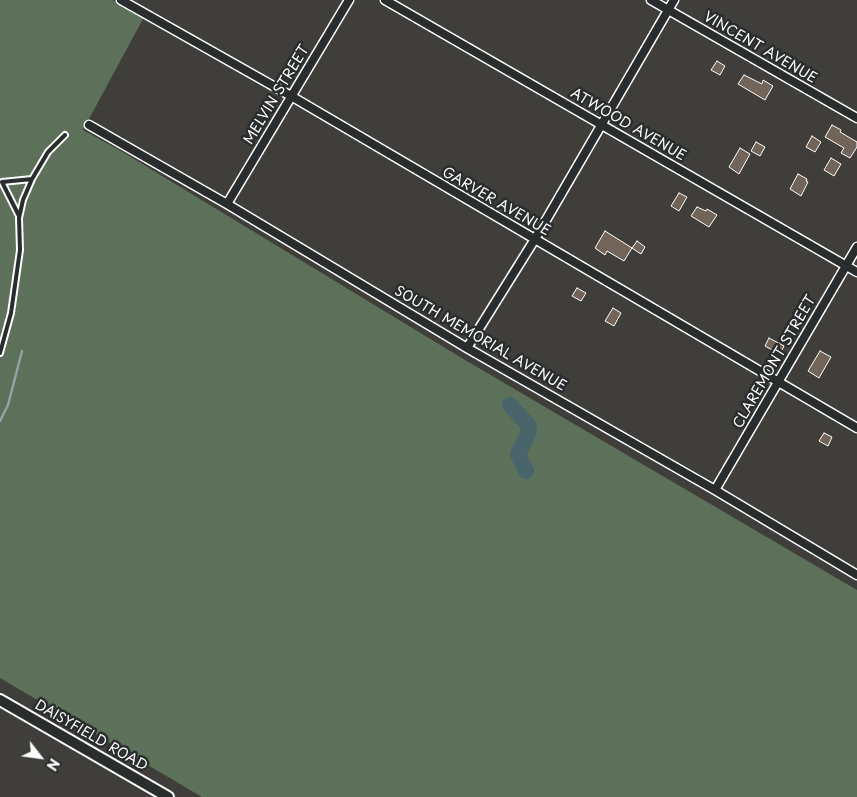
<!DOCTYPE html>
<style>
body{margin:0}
#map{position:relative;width:857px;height:797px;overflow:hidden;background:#403e3b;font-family:"Playpen Sans",sans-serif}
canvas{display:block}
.north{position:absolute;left:15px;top:732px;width:50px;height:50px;-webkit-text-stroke:4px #2a2d2e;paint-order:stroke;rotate:120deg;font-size:14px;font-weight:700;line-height:20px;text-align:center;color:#fff}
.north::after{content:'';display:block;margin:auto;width:18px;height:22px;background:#fff;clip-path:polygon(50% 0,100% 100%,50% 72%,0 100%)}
</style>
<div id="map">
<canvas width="857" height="797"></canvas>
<div class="north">N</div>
</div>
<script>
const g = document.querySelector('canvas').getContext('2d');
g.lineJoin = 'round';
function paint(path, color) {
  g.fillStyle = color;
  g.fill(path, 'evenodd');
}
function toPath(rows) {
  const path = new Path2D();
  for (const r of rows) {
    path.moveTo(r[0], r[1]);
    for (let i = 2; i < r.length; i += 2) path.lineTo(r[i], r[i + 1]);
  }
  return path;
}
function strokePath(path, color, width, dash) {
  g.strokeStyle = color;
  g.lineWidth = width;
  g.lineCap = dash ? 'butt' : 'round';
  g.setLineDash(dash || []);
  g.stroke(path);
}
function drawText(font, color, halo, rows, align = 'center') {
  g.font = font + ' "Playpen Sans",sans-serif';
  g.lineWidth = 5;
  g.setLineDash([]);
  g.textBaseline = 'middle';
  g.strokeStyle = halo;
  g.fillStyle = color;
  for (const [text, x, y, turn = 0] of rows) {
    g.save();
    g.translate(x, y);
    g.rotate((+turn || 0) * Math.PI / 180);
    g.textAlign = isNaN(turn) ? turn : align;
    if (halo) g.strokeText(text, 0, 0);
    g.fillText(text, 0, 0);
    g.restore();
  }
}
paint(toPath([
 [0,0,113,0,144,17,83,130,121,151,460,357,857,590,857,797,202,797,0,678]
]), '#5d7059');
strokePath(toPath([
 [0,421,8,405,22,351]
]), '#91a3a6', 2.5);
strokePath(toPath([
 [510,405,529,426,528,434,518,454,526,471]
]), '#47656b', 16);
const building = toPath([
 [717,61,725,66,720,75,711,70,717,61],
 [744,75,762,84,763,80,773,86,765,100,738,84,744,75],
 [832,125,841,130,840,132,857,142,857,147,850,158,841,153,844,148,825,137,832,125],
 [812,136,821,142,815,152,806,147,812,136],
 [756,142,765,147,760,156,751,151,756,142],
 [740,148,750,154,739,174,729,167,740,148],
 [831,158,841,164,834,176,824,170,831,158],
 [798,174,807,179,806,181,808,182,801,196,790,189,798,174],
 [679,193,687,197,679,211,671,206,679,193],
 [697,207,706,211,707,209,717,215,709,227,691,216,697,207],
 [605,231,632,248,624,261,607,251,605,255,595,248,605,231],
 [637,241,645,247,641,254,632,248,637,241],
 [577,288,586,293,581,301,572,296,577,288],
 [613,308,621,313,614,326,605,321,613,308],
 [769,338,784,346,780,354,765,346,769,338],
 [820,351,831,357,819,378,808,371,820,351],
 [824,433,832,437,828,446,819,441,824,433]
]);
paint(building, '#726458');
strokePath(building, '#fff', 1);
const lane = toPath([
 [2,182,19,216],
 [2,182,32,179],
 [0,353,11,313,20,250,19,218,23,200,32,179,48,152,65,135]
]);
const street = toPath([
 [121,0,291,96,857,428],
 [385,0,857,272],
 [651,0,857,118],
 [89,125,227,204,467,348,715,490,857,575],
 [227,204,349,0],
 [467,348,535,239,674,0],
 [715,490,857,247]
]);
const secondary = toPath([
 [0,700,168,797]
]);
strokePath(lane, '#fff', 8);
strokePath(street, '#fff', 11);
strokePath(secondary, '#fff', 14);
strokePath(lane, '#2a2d2e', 4);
strokePath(street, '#2a2d2e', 8);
strokePath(secondary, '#2a2d2e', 10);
drawText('14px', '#fff', '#2a2d2e', [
 ["VINCENT AVENUE",760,48,30],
 ["MELVIN STREET",277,95,-59],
 ["ATWOOD AVENUE",628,125,30],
 ["GARVER AVENUE",496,202,30],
 ["SOUTH MEMORIAL AVENUE",480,339,30],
 ["CLAREMONT STREET",775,362,-60],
 ["DAISYFIELD ROAD",91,736,30]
]);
</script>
